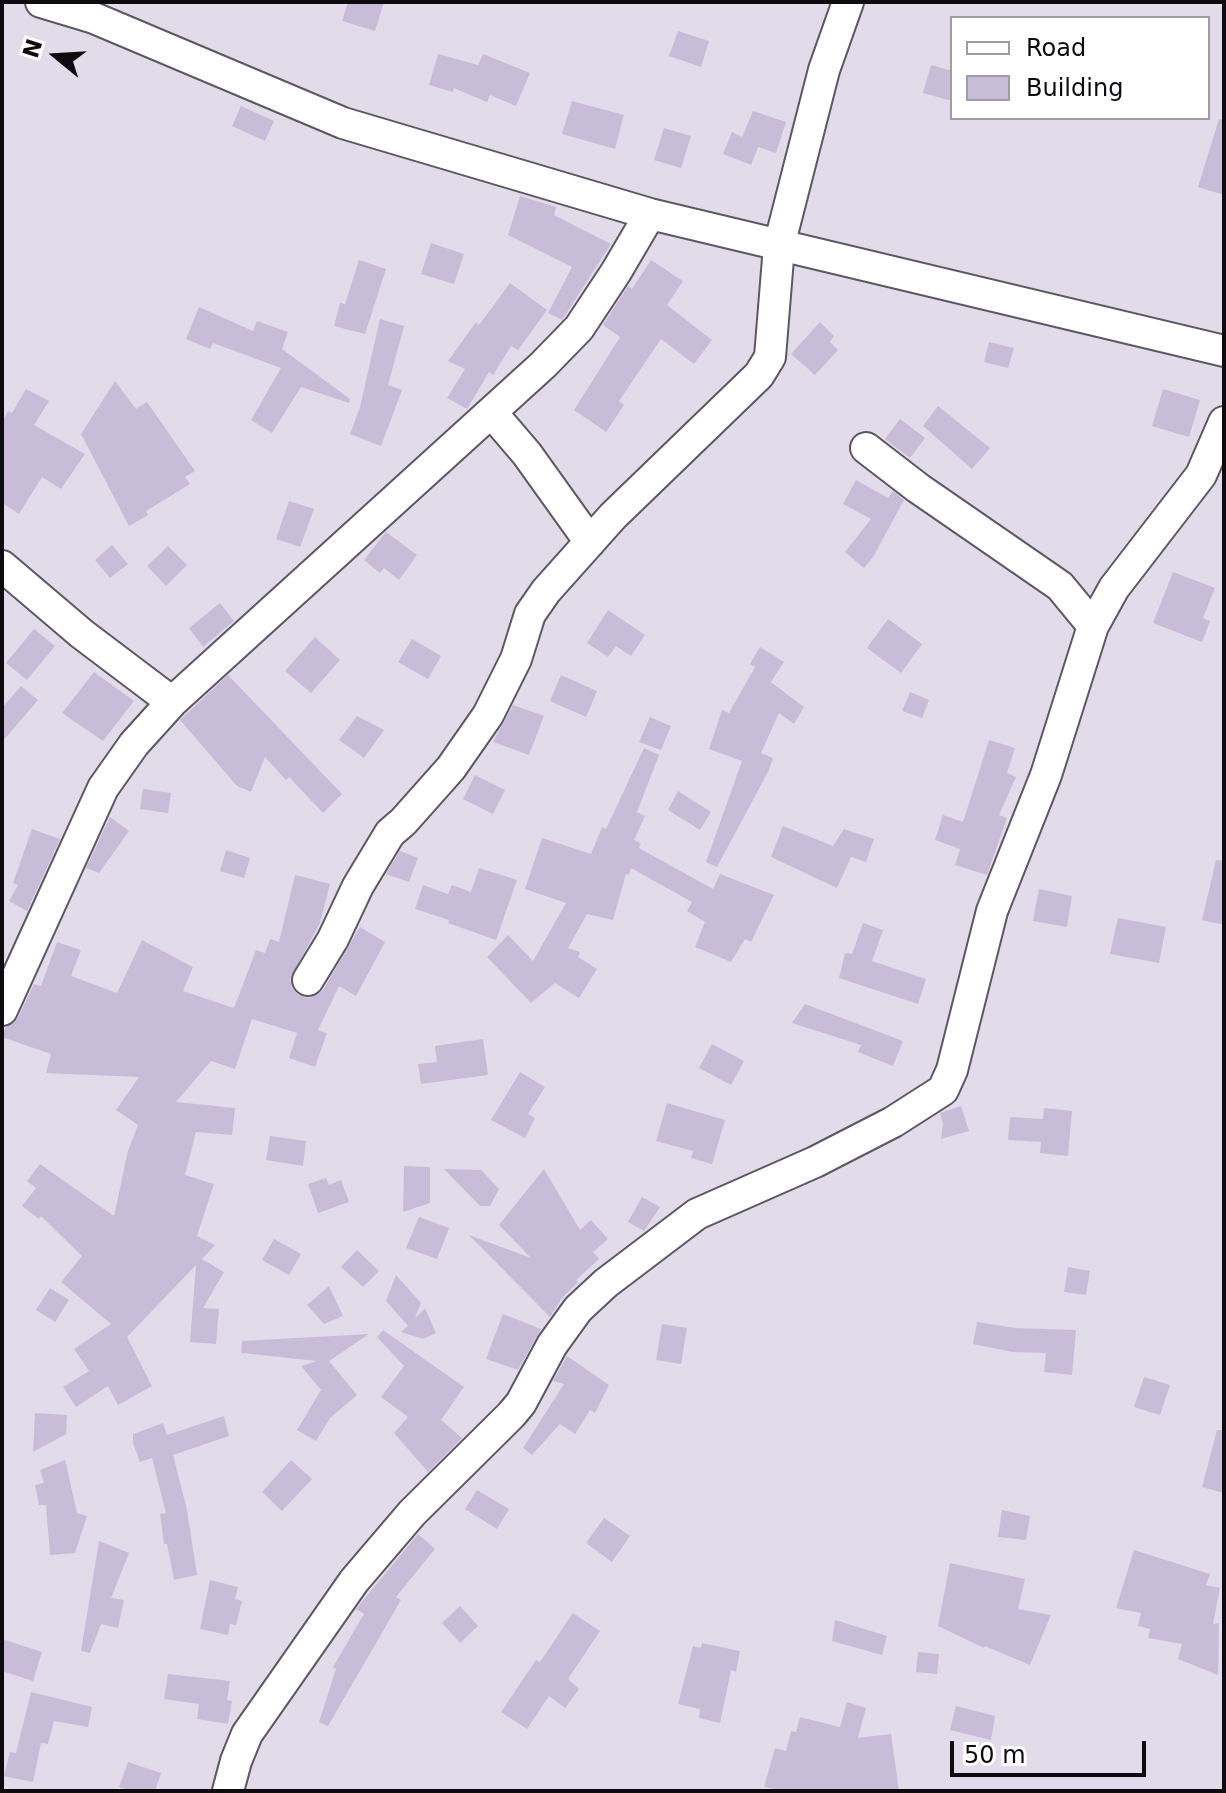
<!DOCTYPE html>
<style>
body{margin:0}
#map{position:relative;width:1226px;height:1793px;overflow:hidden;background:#e2dcea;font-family:"DejaVu Sans",sans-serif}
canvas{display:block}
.frame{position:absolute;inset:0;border:4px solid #0d0b10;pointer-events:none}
.legend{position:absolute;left:950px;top:16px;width:260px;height:104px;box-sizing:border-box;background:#fff;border:2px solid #9e9d9f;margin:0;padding:10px 14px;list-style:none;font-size:24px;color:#0d0b10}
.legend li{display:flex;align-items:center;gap:16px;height:40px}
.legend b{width:40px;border:2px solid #9e9d9f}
.north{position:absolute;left:16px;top:16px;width:80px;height:80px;-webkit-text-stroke:6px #fff;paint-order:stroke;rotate:288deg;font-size:22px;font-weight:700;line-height:32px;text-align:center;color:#0d0b10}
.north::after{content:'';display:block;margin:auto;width:28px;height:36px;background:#0d0b10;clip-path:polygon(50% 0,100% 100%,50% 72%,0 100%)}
.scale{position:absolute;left:950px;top:1741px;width:196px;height:36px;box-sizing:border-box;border:4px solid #0d0b10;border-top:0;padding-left:10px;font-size:24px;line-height:28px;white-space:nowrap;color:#0d0b10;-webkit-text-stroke:6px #fff;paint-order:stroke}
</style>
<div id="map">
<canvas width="1226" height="1793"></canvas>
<div class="frame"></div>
<ul class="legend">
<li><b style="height:10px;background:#fff"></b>Road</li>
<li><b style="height:22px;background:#c9bcd9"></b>Building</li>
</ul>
<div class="north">N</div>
<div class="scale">50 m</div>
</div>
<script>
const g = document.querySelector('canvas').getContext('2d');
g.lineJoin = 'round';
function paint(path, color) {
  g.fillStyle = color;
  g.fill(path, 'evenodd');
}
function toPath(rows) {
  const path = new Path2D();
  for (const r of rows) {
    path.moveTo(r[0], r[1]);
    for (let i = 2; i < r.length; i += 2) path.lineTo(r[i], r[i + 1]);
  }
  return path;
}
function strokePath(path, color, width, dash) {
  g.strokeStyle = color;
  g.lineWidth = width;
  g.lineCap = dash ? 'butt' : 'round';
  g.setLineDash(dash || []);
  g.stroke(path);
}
paint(toPath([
 [348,2,384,2,375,31,342,21],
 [678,31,709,41,701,67,669,56],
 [438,54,478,65,483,54,530,73,516,106,490,95,487,102,454,88,453,92,429,85],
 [931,65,952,71,952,101,923,93],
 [572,101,624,115,615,149,562,134],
 [241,106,274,121,265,141,232,126],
 [753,111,786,122,776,153,758,147,751,165,723,154,732,132,742,137],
 [1219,119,1224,120,1224,195,1198,187],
 [664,128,691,136,681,168,654,160],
 [520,196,556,207,554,215,611,244,562,320,548,313,572,267,508,235],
 [431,243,464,254,454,284,421,274],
 [359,260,386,269,365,334,334,326,340,303,345,304],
 [651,260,683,281,667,305,712,340,694,364,661,339,619,401,624,405,606,432,574,410,620,337,603,325,628,286,632,289],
 [510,283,547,310,518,350,511,346,493,375,489,372,467,409,447,398,465,369,448,361,476,322,479,325],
 [199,307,253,331,257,321,288,332,282,349,350,399,349,403,301,387,272,433,251,420,281,368,213,343,210,349,186,339],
 [380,319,404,326,388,385,402,390,381,446,350,434,360,407],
 [820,322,834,336,830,342,838,350,815,375,791,354],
 [989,342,1014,348,1008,368,984,362],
 [115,381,136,409,147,402,195,471,185,477,190,484,146,511,148,515,129,526,81,434],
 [26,389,49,401,34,425,85,454,61,489,42,477,19,514,2,503,2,422,8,411,12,413],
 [1163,389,1200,400,1189,437,1152,426],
 [938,406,990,448,972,469,923,426],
 [900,419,925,438,910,458,885,439],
 [856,480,888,498,893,491,904,500,873,557,864,568,845,552,871,519,843,504],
 [289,501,314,509,300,547,276,539],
 [386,532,417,555,399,580,384,568,380,573,364,560],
 [112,545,128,564,110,578,95,560],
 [168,546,187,565,166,586,147,566],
 [1173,572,1215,588,1203,618,1210,621,1202,642,1153,623],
 [220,603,234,621,203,647,189,628],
 [608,610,645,635,631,656,616,646,608,657,587,643],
 [888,619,922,644,901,673,867,648],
 [34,629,55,646,27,680,6,663],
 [315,637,340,660,311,693,285,671],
 [412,639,441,656,428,679,398,662],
 [760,647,784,662,771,682,804,707,794,724,779,713,761,753,773,758,769,770,717,867,706,862,742,761,709,749,722,710,729,713,755,667,750,664],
 [94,672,134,701,103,741,62,713],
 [228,675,342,794,323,813,289,777,286,780,265,757,251,792,237,786,180,720],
 [561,675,597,691,586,717,550,701],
 [21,686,38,700,2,742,2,708],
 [910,692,929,700,922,718,902,711],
 [513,705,544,716,529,755,493,742],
 [357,716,384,730,364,758,339,740],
 [650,717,671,726,661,750,639,742],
 [989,740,1015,748,1007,773,1016,777,999,815,1007,818,987,875,955,865,960,849,935,840,943,815,963,822],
 [644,748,659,755,637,812,645,816,634,840,641,843,639,848,713,889,720,874,774,895,751,942,745,939,731,962,695,947,705,922,687,911,692,902,631,868,629,875,626,874,613,920,587,914,568,948,580,952,578,957,597,969,579,998,555,983,531,1003,487,957,508,935,533,961,566,903,525,889,542,838,591,854,602,827,606,829],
 [475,775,505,790,493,814,463,799],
 [143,789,171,793,168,813,140,809],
 [678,791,711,812,700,830,668,810],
 [110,817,129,831,99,873,86,868],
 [783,826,833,846,844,829,874,839,866,862,851,857,837,888,771,857],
 [32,829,60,839,27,911,9,901,18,885,13,883],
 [226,850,250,858,244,878,220,871],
 [400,851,418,858,409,882,386,874],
 [1216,860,1224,861,1224,925,1202,920],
 [479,868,517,880,496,940,448,923,449,920,415,909,423,885,448,894,452,885,471,892],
 [295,875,330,884,320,923,290,979,292,988,298,995,308,998,317,995,323,990,360,927,385,942,356,996,339,986,318,1030,327,1033,315,1067,289,1058,297,1033,252,1019,235,1069,211,1061,176,1102,235,1108,232,1135,196,1132,185,1175,214,1184,197,1236,215,1245,202,1259,224,1272,203,1308,219,1309,216,1344,190,1342,196,1265,127,1337,152,1386,118,1405,108,1386,76,1407,63,1387,89,1371,74,1349,111,1324,61,1282,82,1256,41,1216,39,1219,22,1206,36,1188,27,1181,40,1164,114,1216,128,1151,138,1125,116,1110,139,1077,46,1073,51,1054,2,1037,5,1028,18,1018,34,984,41,986,57,942,81,950,71,976,117,993,142,940,193,967,183,991,234,1008,256,950,265,953,270,939,279,942],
 [1039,889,1072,896,1067,927,1033,921],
 [1118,918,1166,927,1159,963,1110,954],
 [863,923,883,930,872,961,926,979,918,1004,839,978,845,953,852,954],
 [805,1004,903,1041,893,1066,858,1052,861,1045,792,1023],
 [483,1039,488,1075,421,1084,418,1064,437,1062,435,1046],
 [712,1044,744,1061,731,1085,699,1068],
 [520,1072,545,1087,528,1114,535,1118,525,1138,491,1120],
 [667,1103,725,1120,712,1164,691,1158,693,1151,656,1141],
 [961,1106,969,1131,941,1139,943,1124,940,1113],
 [1044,1108,1072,1111,1068,1156,1040,1153,1041,1142,1008,1140,1010,1117,1043,1119],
 [270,1136,306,1141,303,1166,266,1160],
 [404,1166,430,1167,430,1203,403,1212],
 [444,1169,481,1170,499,1189,490,1206,480,1206],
 [544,1169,580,1230,591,1220,608,1239,593,1252,599,1259,576,1280,578,1282,562,1298,550,1317,469,1235,531,1258,499,1225],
 [326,1178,329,1185,341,1180,349,1202,318,1213,308,1184],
 [642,1197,660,1207,644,1231,628,1222],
 [419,1217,449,1228,437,1259,406,1248],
 [274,1239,301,1254,289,1275,262,1260],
 [357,1250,379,1271,363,1287,341,1267],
 [1068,1267,1090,1271,1086,1295,1064,1292],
 [396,1275,421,1303,415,1318,425,1308,436,1333,423,1339,401,1332,408,1326,386,1301],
 [329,1286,343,1316,324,1324,307,1305],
 [50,1288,69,1300,55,1322,36,1310],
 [503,1314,541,1329,518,1370,486,1359],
 [977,1322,1015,1328,1076,1330,1072,1375,1044,1372,1046,1353,1013,1352,973,1344],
 [662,1324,687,1328,681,1364,656,1360],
 [383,1330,464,1387,441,1420,462,1438,428,1472,394,1433,408,1417,381,1397,404,1366,377,1337],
 [369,1334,329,1361,357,1395,330,1418,316,1441,297,1430,321,1390,301,1366,317,1361,241,1353,242,1341],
 [567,1356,609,1385,595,1413,590,1410,575,1434,560,1424,532,1455,523,1448,564,1384,553,1381],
 [1144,1377,1170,1385,1160,1415,1134,1407],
 [35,1413,67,1415,66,1434,33,1452],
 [224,1416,229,1436,173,1455,187,1510,197,1575,174,1580,167,1544,164,1544,160,1514,166,1513,152,1458,140,1462,133,1443,133,1434,163,1423,167,1435],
 [1217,1430,1224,1430,1224,1493,1202,1487],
 [65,1460,77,1513,87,1516,75,1553,50,1555,46,1505,39,1505,35,1485,44,1483,40,1470],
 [291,1460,312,1479,282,1511,262,1492],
 [477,1490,509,1509,497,1529,465,1509],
 [1002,1510,1030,1516,1026,1540,998,1537],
 [604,1518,630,1536,612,1562,586,1543],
 [418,1534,435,1549,396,1597,401,1600,328,1726,319,1722,336,1669,333,1667,364,1614,356,1609],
 [99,1541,129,1553,111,1598,124,1600,118,1628,101,1624,90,1653,81,1651],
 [1134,1550,1210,1574,1206,1585,1220,1588,1213,1624,1219,1623,1218,1675,1178,1659,1182,1644,1148,1638,1150,1629,1138,1626,1141,1613,1116,1608],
 [950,1563,1025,1579,1018,1609,1051,1615,1030,1665,985,1646,984,1648,938,1626],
 [210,1580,238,1587,235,1599,242,1601,236,1625,230,1624,228,1635,200,1629],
 [460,1606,478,1626,460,1643,442,1623],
 [573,1613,600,1631,568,1679,579,1689,565,1708,549,1696,527,1729,501,1712,536,1660,540,1662],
 [835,1620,887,1636,882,1655,832,1641],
 [2,1639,42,1652,33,1681,2,1671],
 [702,1643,740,1651,736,1672,731,1670,720,1723,699,1718,700,1709,678,1704,693,1646,701,1648],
 [918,1652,939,1654,937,1674,916,1672],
 [168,1674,230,1681,227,1700,232,1701,228,1724,197,1719,199,1704,164,1699],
 [31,1692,92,1707,88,1727,54,1721,48,1744,41,1743,33,1782,4,1776,10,1752,16,1753],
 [847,1702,866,1708,858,1738,891,1734,899,1791,788,1791,764,1787,775,1748,786,1751,791,1731,796,1732,800,1717,840,1727],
 [956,1706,995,1716,991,1740,950,1730],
 [128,1762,161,1773,155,1791,131,1791,119,1787]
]), '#c9bcd9');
const minor = toPath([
 [41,2,94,18,343,123,650,214,1224,351],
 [492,413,527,454,590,542],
 [866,448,918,488,1060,586,1093,626],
 [2,566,82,634,172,702],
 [308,980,333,939,358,886,390,833,403,822,451,768,488,715,516,659,530,614,546,591,613,516,759,375,770,357,779,246,824,70,848,2],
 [2,1010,103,788,134,744,172,702,543,365,579,328,616,272,650,214],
 [228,1791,236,1761,247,1734,354,1581,412,1513,511,1415,521,1403,552,1345,578,1309,606,1283,697,1214,815,1162,893,1122,943,1090,952,1070,992,911,1046,775,1093,626,1114,588,1201,475,1224,422]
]);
strokePath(minor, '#5c5762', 34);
strokePath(minor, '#fff', 30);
</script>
